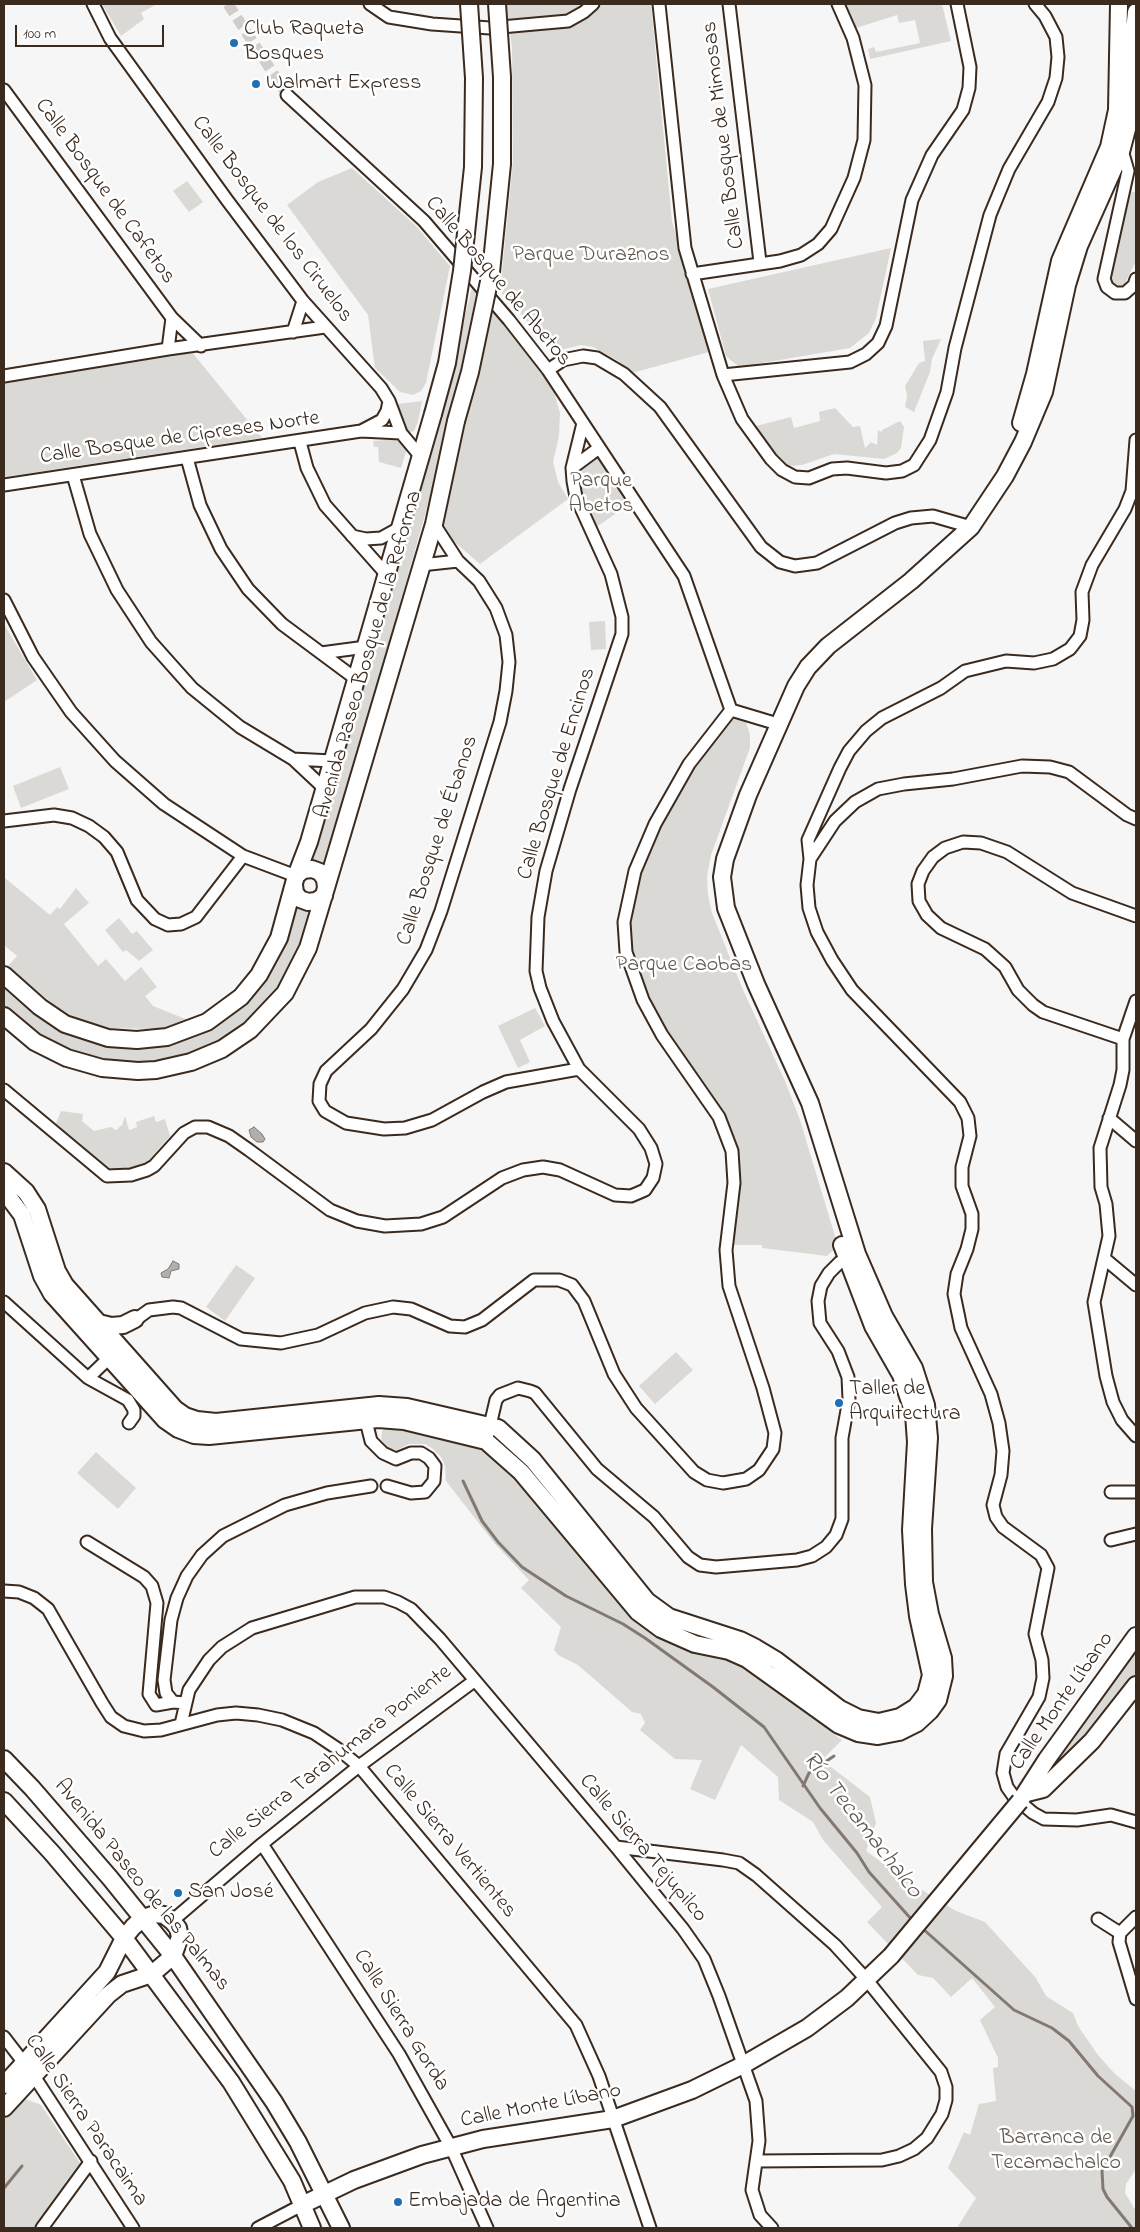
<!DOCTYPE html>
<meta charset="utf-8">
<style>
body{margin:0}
#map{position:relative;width:1140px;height:2232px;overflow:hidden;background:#f7f6f6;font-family:"Indie Flower",sans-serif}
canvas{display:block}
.frame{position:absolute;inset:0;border:5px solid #3b2a1e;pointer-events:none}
.scale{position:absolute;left:15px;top:25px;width:149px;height:22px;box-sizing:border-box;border:2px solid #3b2a1e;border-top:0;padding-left:6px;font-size:15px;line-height:18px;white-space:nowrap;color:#3b2a1e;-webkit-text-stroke:4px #fff;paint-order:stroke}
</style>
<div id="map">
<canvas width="1140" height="2232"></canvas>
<div class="frame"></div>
<div class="scale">100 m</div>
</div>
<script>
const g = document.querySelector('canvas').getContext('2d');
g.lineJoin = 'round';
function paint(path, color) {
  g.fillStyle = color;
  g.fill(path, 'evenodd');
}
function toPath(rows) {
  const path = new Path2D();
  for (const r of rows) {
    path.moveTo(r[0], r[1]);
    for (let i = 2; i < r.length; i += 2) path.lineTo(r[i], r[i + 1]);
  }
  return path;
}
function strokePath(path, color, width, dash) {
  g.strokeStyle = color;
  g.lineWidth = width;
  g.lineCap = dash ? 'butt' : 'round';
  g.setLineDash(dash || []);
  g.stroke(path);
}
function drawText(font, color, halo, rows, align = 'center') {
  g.font = font + ' "Indie Flower",sans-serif';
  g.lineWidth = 5;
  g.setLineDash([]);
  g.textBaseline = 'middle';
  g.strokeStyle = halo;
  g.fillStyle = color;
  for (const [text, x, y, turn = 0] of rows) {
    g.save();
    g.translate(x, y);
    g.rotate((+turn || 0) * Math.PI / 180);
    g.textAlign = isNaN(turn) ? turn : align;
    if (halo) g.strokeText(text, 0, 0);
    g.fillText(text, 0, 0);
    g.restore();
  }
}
paint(toPath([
 [102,4,157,4,141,13,144,19,121,36],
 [504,4,651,4,672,221,709,352,632,373,617,360,593,347,581,345,560,350,550,347,500,291,513,162,512,48,508,18,505,18],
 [843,4,942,4,951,41,870,59,868,49,874,47,876,52,920,43,915,20,899,23,897,15,853,29],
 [352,168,416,226,450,266,426,383,421,391,413,395,400,392,375,368,368,315,287,205,318,182],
 [187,181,203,202,189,212,173,191],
 [1131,192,1136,192,1136,261,1124,285,1115,287,1111,283,1110,278],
 [891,248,876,318,869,333,850,348,739,367,726,356,708,289],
 [475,276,554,392,560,413,559,436,553,462,558,482,568,499,480,564,443,532,429,500,325,872,308,866,445,394],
 [941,339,932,359,930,372,914,412,905,407,907,397,905,386,919,363,925,361,923,341],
 [191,351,262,438,4,477,4,379],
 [422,401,418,422,414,431,408,433,398,413,398,404],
 [835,408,853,427,860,426,865,448,871,442,877,445,878,430,882,432,882,430,900,421,904,427,901,448,897,453,884,459,834,454,802,465,789,466,778,459,752,427,791,417,794,428,820,421,819,412],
 [400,439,408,445,401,468,379,462,378,447,374,447,373,441],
 [599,448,634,501,592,530,572,468],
 [605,621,606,649,591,650,589,622],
 [4,624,37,680,4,702],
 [732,717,746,722,750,735,750,748,711,855,707,876,708,895,712,913,743,990,785,1081,800,1120,838,1246,827,1256,762,1248,762,1245,732,1245,740,1184,740,1164,734,1137,718,1105,657,1015,648,997,631,951,631,911,640,873,652,842,682,786],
 [60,767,69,789,21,808,13,786],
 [5,878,50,915,57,907,60,909,76,888,89,903,64,924,98,966,106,959,125,981,141,967,157,987,145,996,153,1006,188,1020,172,1027,158,1029,110,1028,75,1018,54,1005,8,966,17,956,4,945],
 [298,905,307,907,308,913,298,948,281,982,264,1005,245,1022,223,1038,197,1050,176,1057,148,1061,114,1061,87,1056,43,1038,4,1007,4,986,52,1025,95,1042,220,1022],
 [119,918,132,934,137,931,153,950,139,961,126,950,123,952,105,930],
 [535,1008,545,1026,520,1040,530,1062,518,1068,498,1026],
 [61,1111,83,1114,82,1121,94,1131,111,1127,116,1130,122,1125,125,1116,129,1130,137,1127,136,1122,154,1116,156,1122,165,1119,170,1136,148,1161,131,1168,113,1170,107,1169,55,1126],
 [236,1265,255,1278,225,1321,206,1307],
 [676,1352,693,1370,655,1404,639,1386],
 [387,1426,486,1443,635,1615,728,1655,837,1728,832,1733,842,1740,822,1760,870,1797,876,1823,866,1851,906,1880,956,1911,985,1922,1036,1978,1046,1996,1073,2013,1078,2026,1098,2055,1115,2074,1136,2091,1136,2169,1126,2184,1125,2193,1136,2211,1136,2228,961,2228,958,2226,976,2198,948,2168,964,2132,970,2135,979,2104,996,2101,993,2068,998,2067,998,2058,980,2020,995,2007,972,1978,951,1997,933,1978,918,1975,867,1922,882,1907,823,1840,813,1822,779,1800,778,1777,741,1745,715,1800,690,1789,702,1760,675,1759,640,1730,645,1723,641,1714,632,1712,578,1665,558,1655,554,1650,561,1627,521,1588,529,1580,495,1544,446,1481,445,1466,441,1457,432,1448,425,1444,409,1444,397,1450,389,1449,381,1439,382,1431],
 [96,1452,136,1488,118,1509,77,1473],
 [1136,1642,1136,1683,1048,1779,1043,1770],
 [23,2098,41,2105,82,2166,35,2228,4,2228,4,2120]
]), '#dbd9d6');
const water = toPath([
 [254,1127,262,1134,265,1139,263,1142,257,1142,251,1137,249,1130,254,1127],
 [173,1261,179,1264,179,1269,171,1271,169,1278,162,1277,161,1273,168,1269,173,1261]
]);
paint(water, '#b4aeaa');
strokePath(water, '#847972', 1);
strokePath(toPath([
 [463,1481,482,1521,498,1542,522,1567,566,1596,623,1624,645,1638,713,1687,764,1727,820,1808,857,1853,869,1872,913,1921],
 [803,1786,809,1773,834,1756],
 [922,1928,1014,2010,1052,2028,1069,2041,1098,2076,1132,2107,1133,2116,1102,2171,1103,2189,1107,2197,1132,2228],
 [4,2188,22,2166]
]), '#847972', 3);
strokePath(toPath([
 [228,4,287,95]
]), '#d1cdcb', 11, [11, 5.5]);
const street = toPath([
 [93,4,110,38,227,200,303,301,381,388,389,401,401,433,421,457],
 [370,4,389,17,432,24,490,28,568,21,584,12,593,4],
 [659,4,685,248,723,375,742,419,771,459,782,470,795,477,809,478,832,469,847,468,886,473,902,471,914,465,930,440,947,392,955,348,990,215,1009,169,1048,102,1056,78,1058,57,1056,37,1045,16,1035,4],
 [729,4,760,262],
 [4,90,172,318,201,346],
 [287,95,424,221,509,320,548,370,684,576,731,710],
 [1116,150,1124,157,1128,171,1104,279,1107,287,1115,293,1125,293,1134,285,1136,279],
 [692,274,780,261,801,255,818,244,831,229,854,178,864,140,865,85,853,38,838,4],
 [293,332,303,301],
 [168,349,172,318],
 [548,370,563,360,583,356,597,358,624,374,660,407,761,547,780,562,795,566,817,563,895,523,911,518,933,516,971,527],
 [723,375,850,362,866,354,878,343,886,326,912,200,932,155,963,110,969,88,970,67,957,4],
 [4,376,168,349,325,327],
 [363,430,382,420,387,411,389,401],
 [300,442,307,468,325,505,387,575],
 [187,458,200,505,221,549,248,589,282,624,356,679],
 [572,468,583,423],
 [73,475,90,534,117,590,151,642,192,688,240,727,293,759,325,789],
 [4,485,361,431,401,433],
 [434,524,458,561,479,581,496,608,506,635,509,662,506,691,500,722,441,911,426,950,403,989,371,1029,326,1071,320,1084,319,1101,325,1111,346,1123,384,1129,405,1128,432,1120,483,1092,506,1082,579,1069],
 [352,536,366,539,381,538,401,527],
 [421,565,458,561],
 [4,600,33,657,71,712,115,761,164,804,243,856,296,876],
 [321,653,366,647],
 [293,759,332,761],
 [1136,819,1127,815,1069,772,1050,767,1022,766,953,779,904,784,878,789,855,802,835,821,810,859,807,885,809,908,817,932,832,960,852,990,960,1102,968,1118,970,1136,962,1167,962,1186,972,1214,972,1229,967,1249,957,1274,954,1294,961,1328,991,1394,999,1423,1003,1451,1001,1475,993,1505,996,1517,1003,1527,1041,1555,1048,1568,1035,1634,1042,1660,1043,1678,1039,1697,1006,1754,1003,1773,1007,1787,1014,1797,1033,1813,1044,1819,1077,1820,1111,1815,1136,1822],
 [4,821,54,815,72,818,89,826,104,837,117,852,137,900,155,919,168,925,181,924,196,917,243,856],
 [810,859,808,840,840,768,849,751,866,731,882,718,941,688,965,671,1006,661,1034,663,1053,659,1070,649,1080,636,1083,620,1082,592,1092,565,1125,509,1132,491,1136,440],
 [1136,1001,1123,1039,1123,1070,1120,1085,1100,1148,1101,1187,1106,1204,1109,1236,1094,1302,1106,1376,1113,1402,1122,1420,1136,1436],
 [1123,1039,1043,1012,1033,1005,1018,990,1005,967,985,949,941,928,927,915,919,901,918,884,923,871,933,857,945,848,963,842,981,843,1007,852,1072,893,1136,916],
 [4,1090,107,1176,131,1175,147,1170,154,1166,184,1133,195,1127,208,1127,229,1136,249,1150,330,1210,357,1221,385,1226,421,1224,443,1217,502,1178,523,1170,543,1167,560,1170,615,1195,631,1196,645,1190,653,1178,656,1164,651,1148,639,1129,579,1069,553,1021,540,988,536,971,538,917,546,871,570,789,622,634,622,617,611,574,576,497,573,481,572,468,599,448],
 [1109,1118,1136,1141],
 [1105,1259,1136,1285],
 [4,1302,88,1378,109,1358],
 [131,1323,149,1310,173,1307,181,1308,241,1339,281,1343,318,1335,365,1313,393,1307,411,1309,450,1326,465,1327,482,1320,534,1280,559,1280,572,1285,584,1301,614,1374,636,1408,694,1472,707,1480,723,1483,746,1479,759,1470,773,1449,775,1433,763,1388,729,1286,726,1250,734,1183,732,1151,719,1117,662,1035,643,1000,626,952,624,922,635,871,655,824,689,764,731,710,781,725],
 [88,1378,128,1400,134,1410,134,1416,129,1423],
 [366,1421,371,1441,383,1453,396,1459,411,1453,421,1453,429,1458,435,1466,434,1481,425,1492,411,1493,387,1486],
 [488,1434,496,1400,500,1395,518,1388,530,1391,535,1393,597,1469,654,1517,688,1557,700,1565,716,1567,797,1560,812,1556,826,1547,836,1535,842,1519,842,1438,849,1399,848,1377,838,1351,820,1323,818,1301,821,1286,829,1273,840,1262,853,1255],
 [1111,1492,1136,1492],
 [1111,1540,1136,1534],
 [87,1542,144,1577,152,1586,157,1603,149,1694,156,1705,173,1702],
 [4,1591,19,1592,34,1598,48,1609,102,1703,111,1717,124,1726,144,1731,161,1730,217,1715,236,1713,258,1715,282,1720,314,1733,338,1749,359,1766,576,2025,599,2076,650,2228],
 [186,1703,173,1702,166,1693,164,1680,171,1620,177,1598,187,1576,202,1555,223,1536,285,1505,327,1493,371,1486],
 [181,1724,189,1690,209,1660,222,1647,252,1628,355,1597,384,1597,398,1602,411,1609,440,1639,616,1847,683,1929,704,1959,719,1996,756,2101,759,2141,752,2190,760,2215,772,2228],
 [262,1844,399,2054,451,2147,487,2228],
 [616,1847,723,1860,739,1863,756,1875,835,1945,866,1979,941,2072,946,2087,946,2100,942,2114,927,2138,914,2149,899,2156,882,2160,757,2161],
 [1136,1917,1120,1933,1119,1942,1136,1999],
 [1098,1919,1120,1933],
 [172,1921,262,1844,359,1766,474,1681],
 [4,2037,34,2076,133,2228],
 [42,2228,91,2161],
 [258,2228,302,2205]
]);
const secondary = toPath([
 [1021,423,1035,374,1060,261,1109,147,1117,110,1119,4],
 [296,876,303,870,312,869,320,872,325,879,326,888],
 [294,885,295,893,300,899,308,902,316,901,324,896],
 [4,975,40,1007,65,1024,108,1038,137,1040,167,1037,207,1022,241,997,259,975,279,938,296,876,309,842,433,414],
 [4,1016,35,1042,67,1058,102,1068,138,1071,156,1070,191,1062,222,1049,250,1030,285,993,308,948,326,888,434,524,456,421],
 [4,1172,26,1192,37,1209,57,1271,65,1285,175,1409,185,1416,197,1420,216,1422,379,1405,407,1407,498,1428,533,1460,647,1601,669,1617,740,1640,756,1648,776,1660,840,1709,858,1718,879,1722,900,1717,916,1707,926,1694,931,1675,918,1616,914,1584,911,1530,916,1442,914,1414,901,1375,873,1326,842,1245],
 [4,1191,22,1215,42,1276,52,1294,165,1420,178,1429,194,1435,209,1436,378,1419,404,1421,486,1441,521,1472,638,1612,661,1629,695,1644,729,1651,747,1659,839,1725,858,1733,878,1736,899,1732,917,1723,930,1711,938,1700,944,1676,943,1658,930,1614,924,1582,923,1529,929,1438,926,1405,914,1368,884,1316,857,1254,810,1103,756,984,726,908,722,877,725,859,748,795,796,686,808,667,828,646,911,581,971,527,1005,476,1023,442,1044,392,1067,285,1079,246,1121,152,1132,110,1134,31,1136,12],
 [99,1323,111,1326,123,1325,135,1319],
 [4,1759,32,1788,110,1878,173,1956,274,2102,298,2142,341,2228],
 [1027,1793,1043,1789,1092,1741,1136,1685],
 [4,1801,52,1853,124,1938,231,2082,292,2181,312,2228],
 [1020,1801,1047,1759,1136,1636],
 [4,2085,107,1972,124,1938,133,1927,143,1918,155,1914,164,1915,172,1921,178,1928,180,1937,173,1956,152,1974,122,1984,108,1995,4,2108],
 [302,2205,354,2180,422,2155,483,2139,613,2119,692,2090,743,2065,807,2028,847,1998,891,1956]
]);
strokePath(street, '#3b2a1e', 15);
strokePath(secondary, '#3b2a1e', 20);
strokePath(street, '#fff', 11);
strokePath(secondary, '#fff', 16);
const secondaryBridge = toPath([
 [433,414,447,363,462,271,473,167,474,78,469,4],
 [456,421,470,372,491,272,502,164,502,77,497,4],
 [891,1956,1020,1801]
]);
strokePath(secondaryBridge, '#3b2a1e', 20, []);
strokePath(secondaryBridge, '#fff', 16);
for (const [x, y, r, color] of [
 [234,43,5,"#1f6fb2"],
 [256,84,5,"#1f6fb2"],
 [839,1403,5,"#1f6fb2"],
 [178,1893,5,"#1f6fb2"],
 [398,2202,5,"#1f6fb2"]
]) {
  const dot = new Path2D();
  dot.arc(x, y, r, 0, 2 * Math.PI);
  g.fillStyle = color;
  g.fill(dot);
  strokePath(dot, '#fff', 2);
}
drawText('22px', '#3b2a1e', '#fff', [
 ["Club Raqueta",244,30],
 ["Bosques",244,55],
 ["Walmart Express",266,84],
 ["Taller de",849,1390],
 ["Arquitectura",849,1415],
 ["San José",188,1893],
 ["Embajada de Argentina",408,2202]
], 'left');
drawText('22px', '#3b2a1e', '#fff', [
 ["Calle Bosque de Mimosas",725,135,-97],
 ["Calle Bosque de Cafetos",104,192,54],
 ["Calle Bosque de los Ciruelos",271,220,53],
 ["Calle Bosque de Abetos",497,282,50],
 ["Calle Bosque de Cipreses Norte",180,439,-8],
 ["Avenida Paseo Bosque de la Reforma",370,655,-74],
 ["Calle Bosque de Encinos",558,774,-73],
 ["Calle Bosque de Ébanos",439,841,-72],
 ["Calle Monte Líbano",1063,1702,-55],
 ["Calle Sierra Tarahumara Poniente",331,1763,-38],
 ["Calle Sierra Vertientes",449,1842,50],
 ["Calle Sierra Tejupilco",642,1849,50],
 ["Avenida Paseo de las Palmas",141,1886,51],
 ["Calle Sierra Gorda",400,2021,58],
 ["Calle Monte Líbano",541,2107,-11],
 ["Calle Sierra Paracaima",85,2121,56]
]);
drawText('22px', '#63564c', '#fff', [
 ["Parque Duraznos",591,256],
 ["Parque",601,482],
 ["Abetos",601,507],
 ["Parque Caobas",684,966],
 ["Barranca de",1056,2139],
 ["Tecamachalco",1056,2164]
]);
drawText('italic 24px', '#65584f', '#fff', [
 ["Río Tecamachalco",861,1826,52]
]);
</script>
